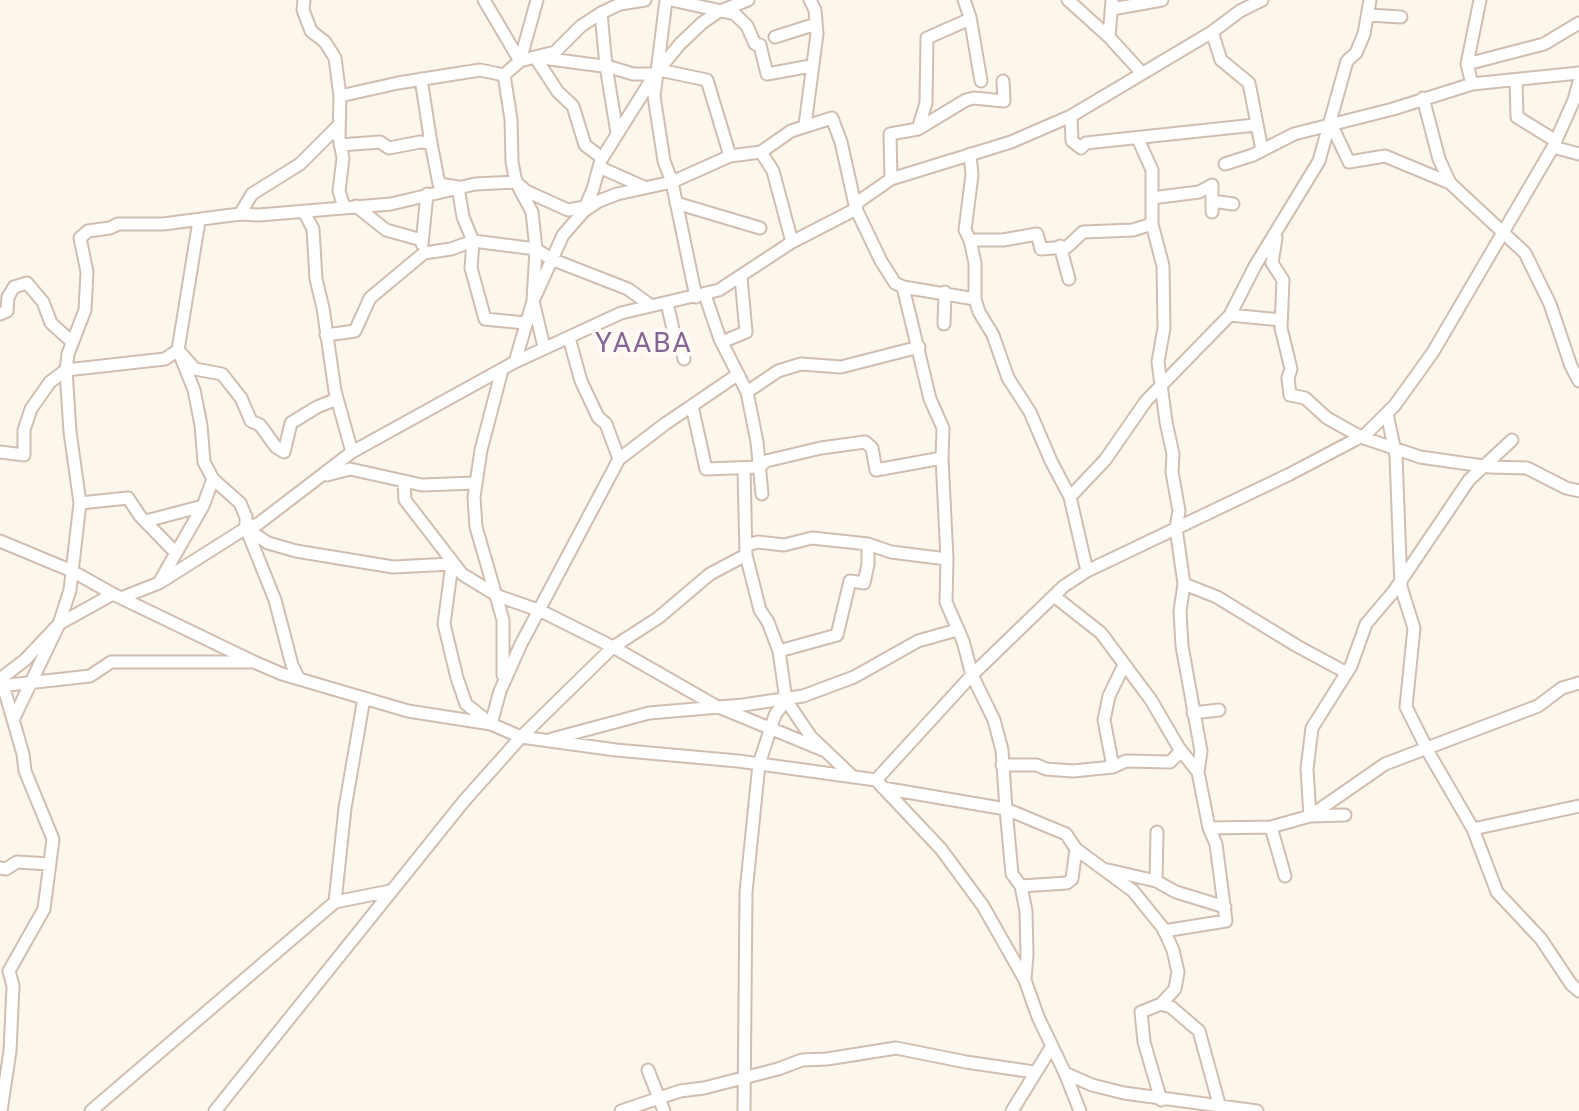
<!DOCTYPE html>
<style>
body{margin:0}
canvas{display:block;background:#fdf6ec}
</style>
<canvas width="1579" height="1111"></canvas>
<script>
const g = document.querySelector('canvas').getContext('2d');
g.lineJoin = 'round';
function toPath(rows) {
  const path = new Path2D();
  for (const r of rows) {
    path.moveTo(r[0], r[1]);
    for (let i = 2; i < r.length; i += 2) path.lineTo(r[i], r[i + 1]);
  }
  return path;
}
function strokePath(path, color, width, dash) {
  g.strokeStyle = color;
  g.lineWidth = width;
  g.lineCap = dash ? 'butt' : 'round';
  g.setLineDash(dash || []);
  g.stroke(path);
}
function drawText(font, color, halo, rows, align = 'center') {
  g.font = font + ' Roboto,sans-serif';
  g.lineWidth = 8;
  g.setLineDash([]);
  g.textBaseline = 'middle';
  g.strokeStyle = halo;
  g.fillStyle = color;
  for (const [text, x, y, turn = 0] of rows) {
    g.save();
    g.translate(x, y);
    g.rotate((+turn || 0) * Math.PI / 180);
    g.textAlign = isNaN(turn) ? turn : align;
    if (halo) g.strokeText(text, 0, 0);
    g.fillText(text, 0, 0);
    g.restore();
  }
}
const minor = toPath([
 [304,0,303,10,311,31,325,42,335,58,340,96,339,138,343,158,339,191,344,207],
 [484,0,520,61],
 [666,0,654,96,664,161,672,182,696,297],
 [671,0,735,14,747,26,755,44,760,45,767,74,811,66],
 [964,0,970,17,981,81],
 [1068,0,1109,37,1141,72],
 [1112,9,1162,0],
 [601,13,606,66,617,133],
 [1368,15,1401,17],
 [1212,32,1221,60,1249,83,1262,150],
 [775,37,816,24],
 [1109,37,1112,0],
 [520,61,537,0],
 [1467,64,1544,44,1579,23],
 [659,70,707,80,730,156],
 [421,79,431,143],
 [1516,80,1517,117,1556,141],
 [1472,84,1467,64,1480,0],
 [340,96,398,83,480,70,504,75],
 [1423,98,1439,159,1450,183,1525,253,1550,304,1571,366,1579,381],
 [1071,116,1072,141,1081,148,1086,143,1255,125],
 [1331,124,1349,162,1385,156,1450,183],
 [805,125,817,34,815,10,810,0],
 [918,129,926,103,927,38,970,19],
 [1138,139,1152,170,1152,224,1163,266,1164,328,1158,362,1166,422,1173,454,1172,472,1179,511,1176,528,1184,584,1180,611,1182,646,1201,751,1198,772],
 [340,145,380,142,389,148,420,142,431,143,439,184,458,187,463,217,473,241,471,268,485,319,525,323],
 [1553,147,1579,154],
 [761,152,773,171,792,242],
 [970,154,972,175,965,230,970,240,975,263,975,299],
 [602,158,585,145,573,106,558,92,535,57,555,52,581,26,601,13,620,4,645,0],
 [1225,164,1253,155,1294,134,1393,109,1472,84,1579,73],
 [599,167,644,187],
 [891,179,890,134,918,129,966,100,974,98,1004,101,1003,81],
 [1152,198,1199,192,1212,185,1212,212],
 [1212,201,1233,204],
 [676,203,760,228],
 [356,206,386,230,422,240],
 [584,210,593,189,601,160,655,74,680,44,702,23,718,12,748,0],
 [304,212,313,229,316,279,323,308,335,391,352,452],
 [240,214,252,194,300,164,339,125],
 [199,221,178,350,194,390,201,425,204,462,213,479,240,503,246,517,246,528,275,600,292,665,299,679],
 [1276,238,1272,263,1283,280,1281,328,1291,369,1288,378,1290,395,1305,398,1327,418,1361,437,1420,457,1490,467,1527,468,1566,488,1579,491],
 [970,240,1003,240,1037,234,1041,249,1067,247,1083,232,1133,230,1152,224],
 [422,244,427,194],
 [1060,246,1069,279],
 [903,287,975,299,979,312,993,335,1008,378,1030,412,1051,461,1070,497,1087,571],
 [705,295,720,339,747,392,757,442,762,494],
 [667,303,675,338,681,344,684,359],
 [0,314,7,311,8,297,14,287,27,283,43,302,51,323,72,342],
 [1230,315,1281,320],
 [944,324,945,292],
 [326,335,355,331,370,298,424,253,451,249,473,241,536,249,551,259,628,289,650,305],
 [569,338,581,381,598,417,606,424,619,459],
 [722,342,746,332,741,277],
 [544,347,533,301,563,235,584,211,599,201,617,194,672,182,730,156,761,152,791,131,832,118,841,142,856,209,881,261,895,283,903,287,930,399,943,428,942,458,947,559,946,602,963,641,972,675,994,720,1002,750,1006,809,1066,834,1076,849,1133,891,1163,928,1173,950,1178,972,1175,989,1161,1004,1141,1012,1144,1042,1161,1100],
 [515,362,533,301,536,249,532,212,516,182,512,162,511,119,504,75,520,61,535,57,610,67,633,74,655,74],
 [502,370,481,450,474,497,476,527,503,620,503,675],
 [747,392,778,371,801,364,841,367,919,347],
 [692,406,706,469,759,467,766,461,821,448,865,442,872,448,876,470,942,458],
 [1387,414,1396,456,1401,587,1414,628,1406,707,1430,755,1473,829,1497,892,1541,939,1571,984,1579,991],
 [0,452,24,455,24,430,31,409,50,382,66,370,165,359,178,350,195,369,222,374,241,398,251,421,260,425,276,447,284,452,291,423,317,407,337,399],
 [744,468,746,555,760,610,768,622,779,651,786,700,811,737,851,775],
 [327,475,350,469,404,481,405,500,462,574,498,596,541,611,613,647,716,706,823,750],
 [404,481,422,485,476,483],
 [1070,497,1105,460,1146,401,1230,315,1255,266,1319,161,1347,61,1356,53,1364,34,1370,0],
 [80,503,128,498,140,516,175,552],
 [146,521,203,506],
 [247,529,268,543,296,551,393,567,452,564],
 [0,541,72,571,113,594,254,662,282,674,408,711,491,724,521,737,616,750,738,761,876,780,941,849,983,906,1025,980,1038,1017,1065,1073,1092,1085,1124,1093,1257,1111],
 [747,545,758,542,784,545,812,538,868,544,891,552,947,559],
 [452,564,444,624,457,678,466,704,491,724,500,691,521,644,619,459,665,424,737,375],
 [160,581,203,506,213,479],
 [1184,584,1217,597,1297,646,1347,673],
 [1054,596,1101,633,1151,700,1179,748,1198,772,1209,828,1216,844,1226,921,1164,931],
 [121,598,159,583,246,528,258,524,352,452,515,362,621,313,719,290,792,242,856,209,858,202,891,179,1011,142,1071,116,1212,32,1240,11,1262,0],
 [779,651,837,635,850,581,864,583,868,564,868,544],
 [0,679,25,660,59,624,113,594],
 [0,686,90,676,111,662,250,662],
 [1193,713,1219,710],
 [13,720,59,624,70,590,80,503,70,432,66,370,68,354,85,310,87,272,80,238,88,231,110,228,118,224,163,224,240,214,259,215,391,204,475,184,516,182,526,191,568,210,585,207],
 [552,739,649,713,743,705,803,696,854,677,918,641,957,630],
 [1002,765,1037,765,1046,769,1073,771,1113,767,1104,720,1109,696,1124,665],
 [1113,767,1126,761,1170,762,1181,751],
 [876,780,972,675,1064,586,1087,571,1290,474,1366,434,1395,405,1433,352,1553,147,1574,100,1579,82],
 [883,788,1006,809,1012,874,1021,886,1026,911,1027,955,1025,979],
 [1310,816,1307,769,1312,728,1351,666,1366,624,1394,591,1469,480,1512,440],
 [1310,816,1385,764,1538,706,1562,688,1579,683],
 [1271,827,1285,876],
 [1209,828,1271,827,1310,816,1345,815],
 [1473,829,1579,806],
 [0,868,6,869,17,862,50,864],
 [1108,870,1156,881,1176,892,1225,907],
 [1156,881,1157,832],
 [1021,886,1067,883,1072,879,1076,849],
 [335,902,345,808,364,698],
 [1161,1004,1171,1007,1199,1031,1219,1104],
 [648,1070,664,1111],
 [1065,1073,1080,1111],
 [1,1111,10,1051,13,986,9,971,44,909,53,839,25,771,23,754,3,685],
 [91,1111,335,902,390,891],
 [215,1111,464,801,521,737,613,647,658,618,710,574,746,555],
 [621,1111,680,1091,704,1088,778,1069,802,1060,827,1059,896,1048,966,1062,1034,1072],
 [744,1111,746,892,759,764,775,715,786,700],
 [1012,1111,1052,1046]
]);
strokePath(minor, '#d1beb0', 15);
strokePath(minor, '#fff', 11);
g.letterSpacing = '2px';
drawText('28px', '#846695', '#fffaf3', [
 ["YAABA",644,345]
]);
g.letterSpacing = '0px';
</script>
